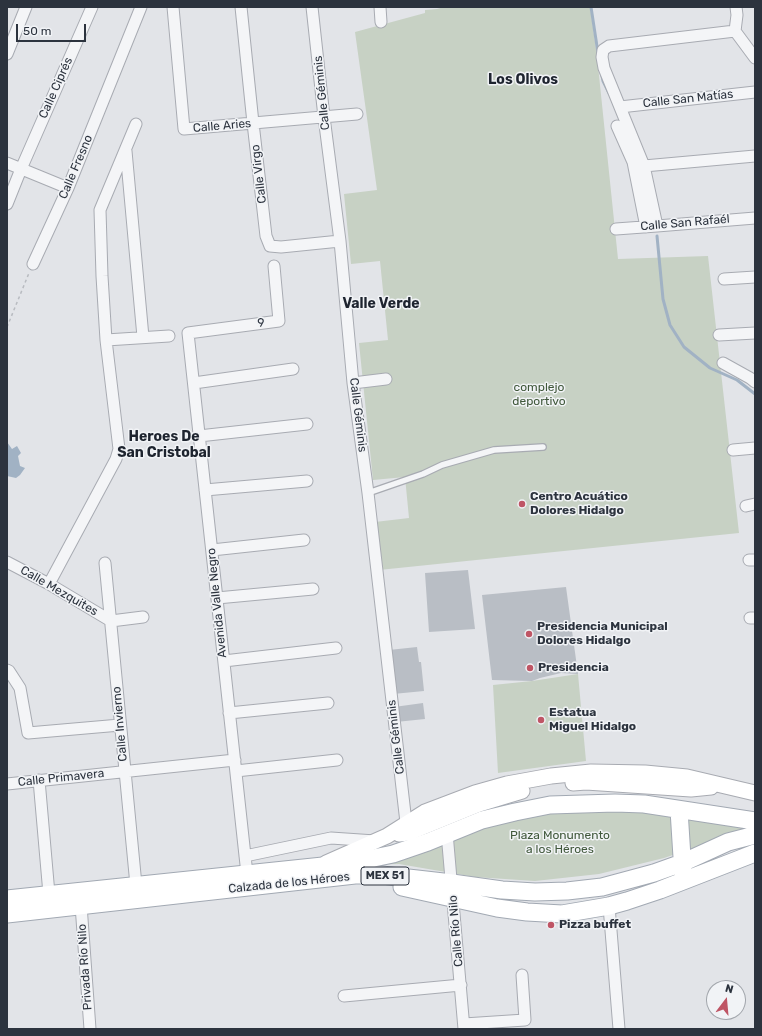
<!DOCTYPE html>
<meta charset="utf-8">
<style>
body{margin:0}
#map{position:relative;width:762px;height:1036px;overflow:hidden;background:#e2e4e8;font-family:Rubik,sans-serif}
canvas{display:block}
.frame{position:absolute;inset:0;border:8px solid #2c333e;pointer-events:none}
.north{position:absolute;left:706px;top:980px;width:40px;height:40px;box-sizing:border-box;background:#f1f3f6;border:1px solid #a2a6ac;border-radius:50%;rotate:16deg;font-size:11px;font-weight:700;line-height:16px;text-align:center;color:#2c333e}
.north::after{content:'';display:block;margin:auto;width:14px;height:18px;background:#bf5565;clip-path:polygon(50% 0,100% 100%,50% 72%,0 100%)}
.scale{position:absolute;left:16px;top:24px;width:70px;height:18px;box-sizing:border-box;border:2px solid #2c333e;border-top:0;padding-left:5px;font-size:12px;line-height:14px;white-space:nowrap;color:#2c333e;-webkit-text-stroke:3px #f1f3f6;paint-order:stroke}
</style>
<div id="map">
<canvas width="762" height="1036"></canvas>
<div class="frame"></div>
<div class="north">N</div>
<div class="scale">50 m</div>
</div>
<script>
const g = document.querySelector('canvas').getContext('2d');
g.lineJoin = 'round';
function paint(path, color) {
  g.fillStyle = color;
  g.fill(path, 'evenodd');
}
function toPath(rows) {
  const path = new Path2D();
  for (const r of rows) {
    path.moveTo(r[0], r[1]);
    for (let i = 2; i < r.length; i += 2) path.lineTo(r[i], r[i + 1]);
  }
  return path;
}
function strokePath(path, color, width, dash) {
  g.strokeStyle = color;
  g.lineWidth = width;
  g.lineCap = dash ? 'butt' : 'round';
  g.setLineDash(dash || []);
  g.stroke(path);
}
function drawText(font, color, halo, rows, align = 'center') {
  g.font = font + ' Rubik,sans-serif';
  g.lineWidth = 3;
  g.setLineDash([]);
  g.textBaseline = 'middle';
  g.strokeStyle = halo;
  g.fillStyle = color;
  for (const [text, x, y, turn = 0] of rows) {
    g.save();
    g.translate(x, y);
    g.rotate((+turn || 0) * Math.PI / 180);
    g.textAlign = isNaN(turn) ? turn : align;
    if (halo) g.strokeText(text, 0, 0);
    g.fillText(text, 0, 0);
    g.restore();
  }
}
paint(toPath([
 [444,7,590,7,597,56,618,259,708,256,739,533,379,570,375,522,409,518,405,477,373,480,359,343,388,340,380,261,351,264,344,194,377,190,355,32,425,13,425,10,437,9],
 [578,674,586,761,498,773,493,685,532,681],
 [644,806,755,827,664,858,599,874,535,881,475,877,399,864,348,865,446,836,551,808]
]), '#c7d1c4');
paint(toPath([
 [7,442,12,449,17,446,21,453,18,456,20,466,25,468,20,475,16,478,7,476]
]), '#a1b2c4');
strokePath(toPath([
 [591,7,598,53],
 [602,76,603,81,609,93],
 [657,236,663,299,670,325,684,347,710,368,737,380,755,394]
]), '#a1b2c4', 3);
paint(toPath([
 [468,570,475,629,429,632,425,573],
 [566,587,578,674,561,673,540,678,532,681,492,680,482,595],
 [417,647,419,662,421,662,424,691,393,694,389,650],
 [423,703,425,719,396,722,394,707]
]), '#b9bec5');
const lane = toPath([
 [368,493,423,474,442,465,494,450,543,447]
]);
const street = toPath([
 [173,7,184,129,357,114],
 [241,7,253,123,266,236,270,246,281,247,340,241],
 [312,7,324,117,340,241,353,383,368,493,407,831],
 [380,7,381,22],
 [735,31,755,58],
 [735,31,737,15,736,7],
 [7,54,26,7],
 [620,107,755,92],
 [617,126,633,162,646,227],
 [126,151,143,337],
 [7,163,68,188],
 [644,166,755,156],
 [7,204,21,169,92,7],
 [657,226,644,166,604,68,602,57,603,50,609,46,735,31],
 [616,229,657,226,755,218],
 [33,264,68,188,141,7],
 [724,279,755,277],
 [719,335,755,333],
 [106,340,169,336],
 [723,363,750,378,755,382],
 [194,383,293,369],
 [353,383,386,379],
 [199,436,307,424],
 [733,450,755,448],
 [205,490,307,481],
 [746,506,755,504],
 [212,550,304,540],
 [749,560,755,560],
 [7,562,49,584,111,621,143,617],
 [105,563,136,885],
 [49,584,116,459,119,449,106,340,102,276,100,210,136,124],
 [217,598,313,589],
 [750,618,755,618],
 [224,661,336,648],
 [7,670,9,671,20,688,28,733,120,725],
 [229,713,328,703],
 [236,771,337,760],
 [39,780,49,894],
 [7,784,235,760],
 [447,833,464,1029],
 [245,856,331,838,375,841],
 [247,874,188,333,279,321,274,266],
 [81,905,90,1029],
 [609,906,619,1029],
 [344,996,461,985],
 [464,1024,525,1020,522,975]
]);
const secondary = toPath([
 [573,783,586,782,691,789,711,787],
 [399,834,408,833,479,804,522,791],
 [326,863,387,836,425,812,475,793,507,784,551,776,591,772,645,773,687,777,755,793]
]);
const primary = toPath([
 [679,810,683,873],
 [402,887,497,908,527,912,562,914,609,906,627,901,660,890,755,853],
 [7,899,342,864,369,859,393,854,428,842,482,820,515,812,550,805,615,803,644,804,755,821],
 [7,914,355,875,382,875,452,883,502,890,535,892,567,891,602,887,654,873,682,863,728,842,755,835]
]);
strokePath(lane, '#a8abb2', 8);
strokePath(street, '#a8abb2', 13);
strokePath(secondary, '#a8abb2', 17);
strokePath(primary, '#a2a9b3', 19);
strokePath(toPath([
 [7,327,29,273]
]), '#b8bbc0', 1.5, [3, 3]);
strokePath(lane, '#f4f5f7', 5.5);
strokePath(street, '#f4f5f7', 11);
strokePath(secondary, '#fff', 15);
strokePath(primary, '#fff', 17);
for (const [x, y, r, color] of [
 [522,504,4,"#bf5565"],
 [529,634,4,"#bf5565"],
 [530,668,4,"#bf5565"],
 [541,720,4,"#bf5565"],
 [551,925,4,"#bf5565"]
]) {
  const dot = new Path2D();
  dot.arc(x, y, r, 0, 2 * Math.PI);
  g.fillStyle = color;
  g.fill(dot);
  strokePath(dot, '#f1f3f6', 1.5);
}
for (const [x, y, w] of [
 [385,876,48]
]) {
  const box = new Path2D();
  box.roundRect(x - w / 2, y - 9, w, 18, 3);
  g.fillStyle = '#f1f3f6';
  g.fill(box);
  strokePath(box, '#2c333e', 1);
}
drawText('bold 11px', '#2c333e', null, [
 ["MEX 51",385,876]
]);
drawText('12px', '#2c333e', '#f1f3f6', [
 ["Calle Ciprés",56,88,-66],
 ["Calle Géminis",322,93,-96],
 ["Calle San Matías",688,99,-6],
 ["Calle Aries",222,126,-5],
 ["Calle Fresno",76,167,-67],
 ["Calle Virgo",259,174,-97],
 ["Calle San Rafaél",685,223,-5],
 ["9",261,323,-7],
 ["Calle Géminis",358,415,83],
 ["Calle Mezquites",59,591,30],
 ["Avenida Valle Negro",217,603,-96],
 ["Calle Invierno",120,724,-95],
 ["Calle Géminis",396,737,-97],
 ["Calle Primavera",61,778,-6],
 ["Calzada de los Héroes",289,883,-6],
 ["Calle Río Nilo",456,931,-95],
 ["Privada Río Nilo",85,967,-94]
]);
drawText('12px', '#40583b', '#f1f3f6', [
 ["complejo",539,388],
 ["deportivo",539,402],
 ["Plaza Monumento",560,836],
 ["a los Héroes",560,850]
]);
drawText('bold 12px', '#2c333e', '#f1f3f6', [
 ["Centro Acuático",530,497],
 ["Dolores Hidalgo",530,511],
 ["Presidencia Municipal",537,627],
 ["Dolores Hidalgo",537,641],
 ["Presidencia",538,668],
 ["Estatua",549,713],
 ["Miguel Hidalgo",549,727],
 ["Pizza buffet",559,925]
], 'left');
drawText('bold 14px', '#1e242f', '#f1f3f6', [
 ["Los Olivos",523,80],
 ["Valle Verde",381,304],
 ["Heroes De",164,437],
 ["San Cristobal",164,453]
]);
</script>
